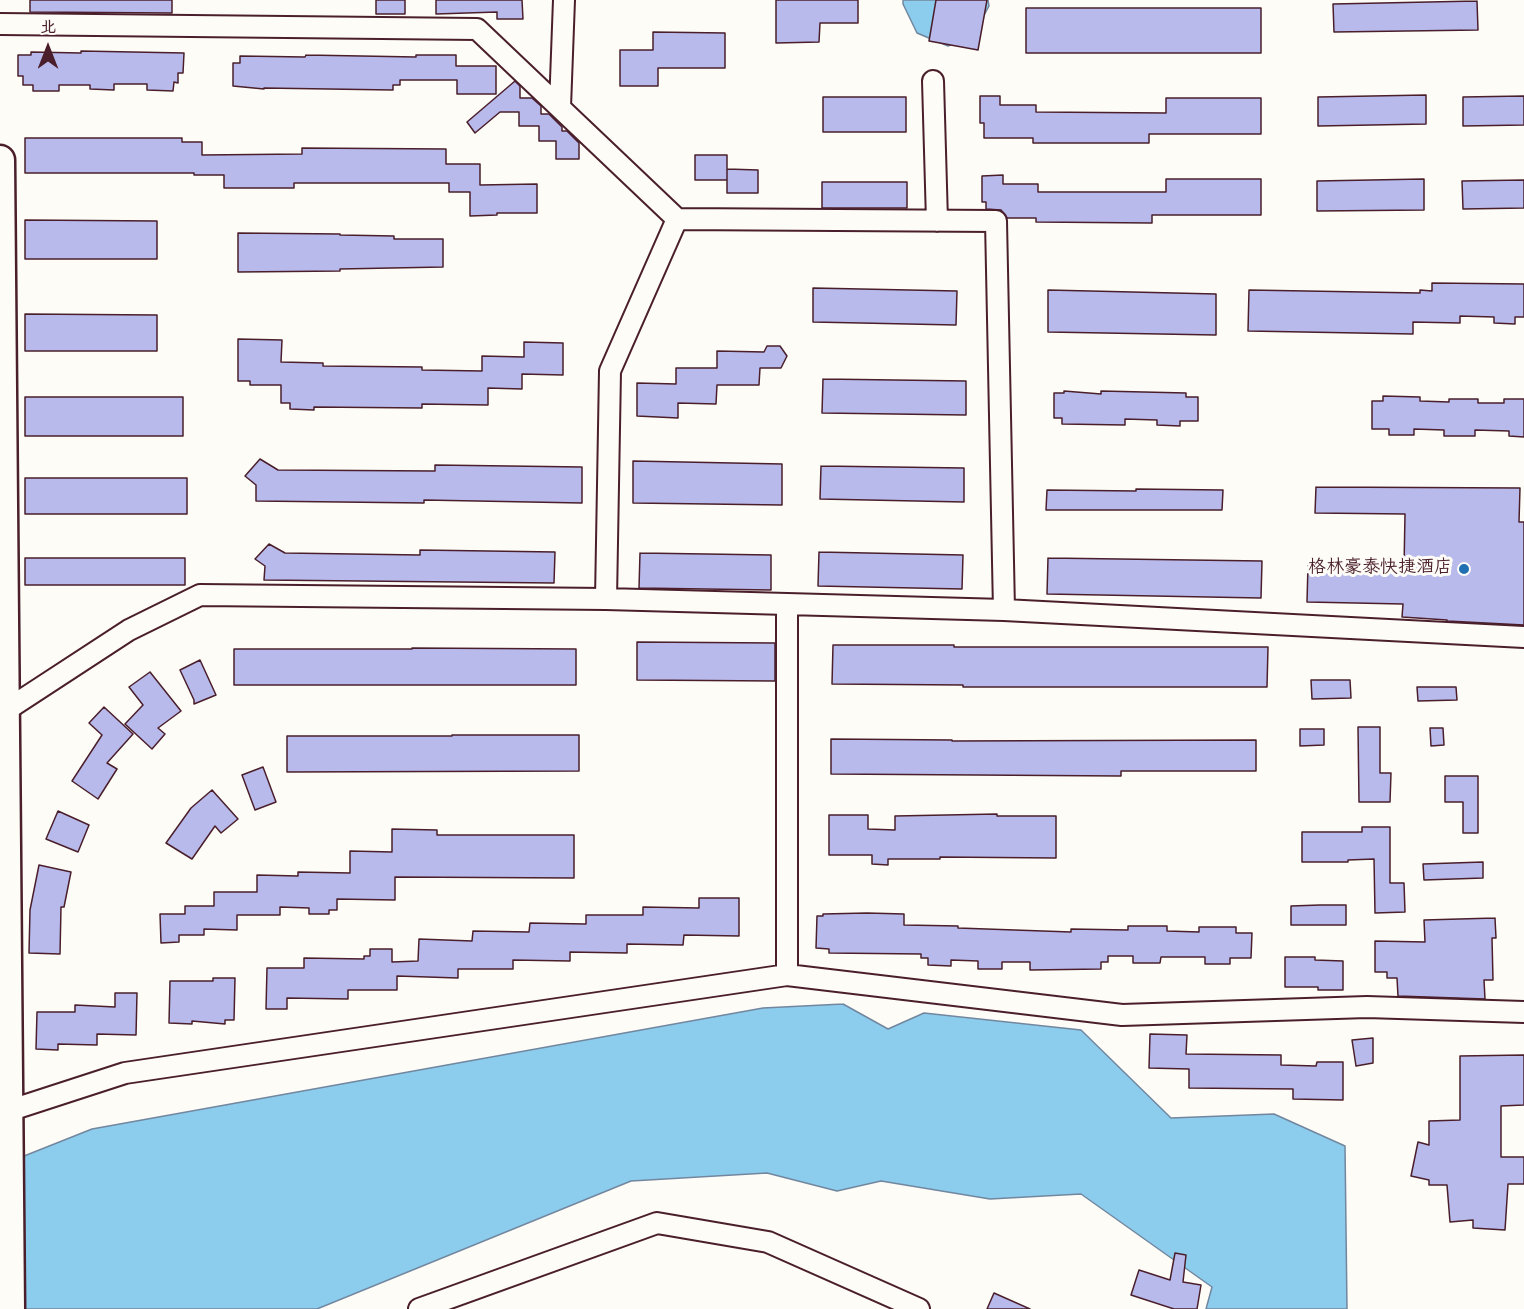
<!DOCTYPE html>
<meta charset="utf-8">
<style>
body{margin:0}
#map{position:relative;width:1524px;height:1309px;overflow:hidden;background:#fdfcf7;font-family:"Gochi Hand","LXGW WenKai TC",sans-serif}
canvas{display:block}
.north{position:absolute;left:18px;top:18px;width:60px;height:60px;-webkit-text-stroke:4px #fdfcf7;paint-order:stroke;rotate:0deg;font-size:16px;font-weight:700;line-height:24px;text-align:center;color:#4a1f2b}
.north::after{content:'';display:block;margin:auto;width:21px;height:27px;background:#4a1f2b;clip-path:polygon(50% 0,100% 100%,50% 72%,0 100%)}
</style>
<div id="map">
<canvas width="1524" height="1309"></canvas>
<div class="north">北</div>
</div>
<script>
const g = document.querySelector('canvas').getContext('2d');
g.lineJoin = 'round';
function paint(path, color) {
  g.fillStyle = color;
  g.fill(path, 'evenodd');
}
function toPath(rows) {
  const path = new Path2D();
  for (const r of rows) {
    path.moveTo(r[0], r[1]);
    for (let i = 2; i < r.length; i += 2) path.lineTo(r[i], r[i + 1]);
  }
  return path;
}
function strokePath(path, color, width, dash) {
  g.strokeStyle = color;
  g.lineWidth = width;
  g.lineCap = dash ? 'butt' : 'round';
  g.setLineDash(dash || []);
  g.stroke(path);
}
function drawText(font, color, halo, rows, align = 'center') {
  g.font = font + ' "Gochi Hand","LXGW WenKai TC",sans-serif';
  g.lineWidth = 6;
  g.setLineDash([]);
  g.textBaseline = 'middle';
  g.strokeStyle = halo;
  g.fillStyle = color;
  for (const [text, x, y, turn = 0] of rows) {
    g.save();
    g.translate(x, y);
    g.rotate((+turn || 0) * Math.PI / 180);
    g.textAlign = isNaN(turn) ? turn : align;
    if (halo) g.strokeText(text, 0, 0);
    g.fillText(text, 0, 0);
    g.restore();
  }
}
const water = toPath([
 [903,0,988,0,989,6,973,36,948,46,917,33,903,4,903,0],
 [843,1004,888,1029,924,1013,1081,1030,1171,1118,1274,1114,1345,1146,1347,1309,1206,1309,1212,1287,1081,1194,990,1199,881,1181,837,1191,767,1173,631,1181,317,1309,10,1309,9,1162,92,1129,763,1008,843,1004]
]);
paint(water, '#8ccded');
strokePath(water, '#72879f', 1.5);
const building = toPath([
 [30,0,172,0,172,13,30,12,30,0],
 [376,0,405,0,405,14,376,14,376,0],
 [436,0,522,0,523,19,497,19,497,12,436,14,436,0],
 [776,0,858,0,858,23,820,23,819,42,776,43,776,0],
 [936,0,987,0,978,50,929,41,936,0],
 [1477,1,1478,30,1334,32,1333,4,1477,1],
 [1026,8,1261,8,1261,53,1026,53,1026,8],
 [653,32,725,33,725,68,658,68,658,86,620,86,620,50,653,50,653,32],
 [81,51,184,53,183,73,178,73,178,83,174,82,173,91,147,90,147,84,114,84,114,90,90,89,90,85,59,85,59,91,33,91,33,85,23,85,23,76,18,76,18,55,31,55,31,52,81,53,81,51],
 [306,55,416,57,416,55,456,55,456,66,496,66,496,94,457,94,457,80,400,80,400,85,393,85,393,90,264,88,264,89,233,86,233,63,240,63,240,56,305,57,306,55],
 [515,81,520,86,520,98,532,98,541,106,541,114,549,114,562,127,562,131,567,131,579,143,579,159,556,159,556,141,539,141,539,126,519,126,519,112,500,112,475,133,467,122,515,81],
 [1426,95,1426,124,1318,126,1318,97,1426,95],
 [980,96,1000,96,1000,105,1036,105,1036,112,1166,113,1166,98,1261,98,1261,134,1149,134,1149,143,1033,143,1033,138,984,138,984,123,980,123,980,96],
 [1524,96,1524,125,1463,126,1463,97,1524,96],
 [823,97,906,97,906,132,823,132,823,97],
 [25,138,182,138,182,142,202,142,202,155,302,154,302,148,446,149,446,164,480,164,480,185,537,184,537,213,497,213,497,215,470,216,470,192,449,192,449,183,294,183,294,188,224,188,224,175,194,175,194,173,25,173,25,138],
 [695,155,727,155,727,180,695,180,695,155],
 [727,169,758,170,758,193,727,193,727,169],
 [1003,175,1003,184,1038,184,1038,192,1166,192,1166,179,1261,179,1261,215,1152,215,1152,223,1036,222,1036,218,1007,218,1001,210,986,209,986,202,982,202,982,176,1003,175],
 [1424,179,1424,210,1317,211,1317,181,1424,179],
 [1524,180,1524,208,1463,209,1462,181,1524,180],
 [822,182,907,182,907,208,822,208,822,182],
 [25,220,157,221,157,259,25,259,25,220],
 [238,233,340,234,340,235,394,236,394,239,443,239,443,267,340,269,340,271,238,272,238,233],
 [1432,283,1524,284,1524,317,1515,317,1515,324,1494,323,1494,317,1460,316,1460,323,1413,322,1413,334,1248,331,1249,290,1420,293,1420,290,1432,291,1432,283],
 [813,288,957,291,956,325,813,322,813,288],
 [1048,290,1216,294,1216,335,1048,332,1048,290],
 [25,314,157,315,157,351,25,351,25,314],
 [238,339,282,340,281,362,323,363,323,366,422,367,422,370,482,371,482,356,524,357,524,342,563,343,563,375,522,374,522,389,488,388,488,405,422,404,422,408,314,407,314,410,290,409,290,403,281,403,281,385,250,385,250,381,238,381,238,339],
 [767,346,780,346,787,356,781,368,760,368,759,385,717,385,716,404,678,403,678,418,637,416,637,383,676,384,676,368,717,368,717,351,764,352,767,346],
 [823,379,966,381,966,415,822,413,823,379],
 [1064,391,1101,394,1101,391,1186,393,1186,397,1198,397,1198,421,1180,421,1180,426,1157,425,1157,420,1125,419,1125,425,1062,424,1062,418,1054,418,1054,393,1064,393,1064,391],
 [1383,396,1420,397,1420,401,1449,402,1449,399,1478,399,1478,403,1504,403,1504,399,1524,399,1524,437,1509,436,1509,431,1475,430,1475,436,1444,436,1444,430,1414,429,1414,435,1389,435,1389,429,1372,429,1372,401,1383,401,1383,396],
 [25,397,183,397,183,436,25,436,25,397],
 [260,459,278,470,435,471,435,465,582,467,582,503,424,500,424,503,256,501,256,485,245,476,260,459],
 [633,461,782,464,782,505,633,503,633,461],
 [821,466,964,468,964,502,820,499,821,466],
 [25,478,187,478,187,514,25,514,25,478],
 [1316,487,1520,488,1519,522,1524,522,1524,625,1447,621,1447,620,1402,617,1403,604,1307,602,1308,565,1404,568,1405,514,1315,513,1316,487],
 [1136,489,1223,490,1222,510,1046,510,1047,490,1136,491,1136,489],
 [269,544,285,553,420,555,420,550,555,552,554,583,264,580,265,566,255,559,269,544],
 [819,552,963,555,962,589,818,586,819,552],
 [640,553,771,555,771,590,639,588,640,553],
 [25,558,185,558,185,585,25,585,25,558],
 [1048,558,1262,561,1261,598,1047,594,1048,558],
 [637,642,775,643,775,681,637,680,637,642],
 [833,645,954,645,954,647,1268,647,1267,687,963,687,963,685,832,684,833,645],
 [412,648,576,649,576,685,234,685,234,649,412,649,412,648],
 [200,660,216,695,194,704,194,700,180,670,200,660],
 [150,672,181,711,158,728,165,734,152,749,125,724,143,705,129,687,150,672],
 [1311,680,1350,680,1351,698,1312,699,1311,680],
 [1417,687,1456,687,1457,700,1418,701,1417,687],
 [104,707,133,734,107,763,117,769,98,799,72,781,102,735,89,723,104,707],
 [1358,727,1380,727,1380,773,1391,773,1390,802,1359,802,1358,727],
 [1430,728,1443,728,1444,745,1431,746,1430,728],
 [1300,729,1324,729,1324,745,1300,746,1300,729],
 [452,735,579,735,579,771,287,772,287,736,452,736,452,735],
 [831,739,952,740,952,741,1256,740,1256,771,1121,771,1121,776,831,774,831,739],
 [263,767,276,802,255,810,242,775,263,767],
 [1445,776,1478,776,1478,833,1463,833,1463,802,1445,802,1445,776],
 [212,790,238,819,221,833,215,826,192,859,166,843,191,808,212,790],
 [58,811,89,825,78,852,46,839,58,811],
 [997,814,997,816,1056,816,1056,858,940,857,940,859,888,859,888,865,872,864,872,855,829,855,829,815,868,815,868,829,895,830,895,816,997,814],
 [1362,827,1390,827,1390,883,1404,883,1405,912,1375,913,1374,859,1348,860,1348,862,1302,862,1302,832,1362,832,1362,827],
 [392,829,437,830,437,835,574,835,574,878,395,877,395,900,337,899,337,910,329,910,329,914,309,914,309,908,280,907,280,915,237,915,237,930,204,929,204,935,179,935,179,942,161,943,160,914,185,914,185,906,214,906,214,892,257,892,257,875,298,876,298,872,350,873,350,851,392,852,392,829],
 [1483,862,1483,878,1424,880,1423,864,1483,862],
 [39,865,71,872,64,907,61,907,60,954,29,953,30,910,39,865],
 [699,898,739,898,739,936,684,935,683,945,627,944,627,953,570,952,570,961,513,960,513,969,458,969,458,978,397,976,397,990,348,990,348,999,287,998,287,1009,266,1009,267,968,304,968,304,958,364,959,364,956,370,956,370,949,392,949,392,962,418,961,419,939,472,941,473,931,529,932,530,923,586,924,586,915,643,915,643,907,699,908,699,898],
 [1320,905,1346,905,1346,925,1291,925,1291,906,1320,905],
 [867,913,904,914,904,925,958,926,958,928,1071,932,1071,929,1128,930,1128,926,1167,926,1167,931,1199,932,1199,927,1236,927,1236,933,1252,933,1251,958,1230,958,1230,964,1205,964,1205,957,1161,957,1160,963,1133,963,1133,956,1108,956,1108,962,1101,962,1101,969,1030,970,1030,962,1002,962,1002,969,978,969,978,961,951,960,951,966,928,965,928,958,921,958,921,954,829,953,829,949,816,948,817,916,823,916,823,914,867,913],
 [1495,918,1496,938,1492,938,1493,980,1484,980,1485,999,1398,996,1397,978,1387,978,1387,972,1375,972,1375,941,1425,942,1424,920,1495,918],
 [1285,957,1315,957,1315,960,1343,961,1343,990,1318,990,1318,987,1285,987,1285,957],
 [213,978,235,978,234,1020,225,1020,225,1024,192,1021,192,1024,169,1023,170,981,213,981,213,978],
 [115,993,137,993,136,1035,97,1034,97,1045,58,1044,58,1050,36,1049,37,1012,75,1012,75,1005,115,1007,115,993],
 [1150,1034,1187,1035,1186,1054,1281,1055,1281,1065,1316,1066,1317,1062,1343,1062,1343,1100,1293,1099,1293,1089,1189,1088,1189,1069,1149,1068,1150,1034],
 [1373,1038,1373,1063,1356,1066,1352,1040,1373,1038],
 [1524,1055,1524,1105,1501,1106,1501,1157,1524,1157,1524,1184,1508,1184,1505,1230,1473,1228,1473,1220,1450,1222,1447,1185,1429,1185,1429,1180,1411,1176,1418,1142,1429,1145,1429,1121,1460,1120,1460,1056,1524,1055],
 [1175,1253,1186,1255,1183,1282,1201,1285,1197,1309,1174,1309,1131,1295,1139,1270,1170,1280,1175,1253],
 [994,1293,1030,1309,987,1309,994,1293]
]);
paint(building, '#b9baec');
strokePath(building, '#4a1f2b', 1.5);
const street = toPath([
 [0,24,477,29,677,219,996,221,1004,610],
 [933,81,937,221],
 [560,107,564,0],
 [606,599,1004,610,1524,637],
 [787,604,787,975,1122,1015,1367,1007,1524,1012],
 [5,711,129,630,200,595,606,599,610,371,677,219],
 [8,1111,125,1073,787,975],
 [419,1309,657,1223,768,1242,919,1309]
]);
const secondary = toPath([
 [0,160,10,1309]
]);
strokePath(street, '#4a1f2b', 24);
strokePath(secondary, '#4a1f2b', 33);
strokePath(street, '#fdfcf7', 20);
strokePath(secondary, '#fdfcf7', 28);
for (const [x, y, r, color] of [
 [1464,569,6,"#1f6fb2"]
]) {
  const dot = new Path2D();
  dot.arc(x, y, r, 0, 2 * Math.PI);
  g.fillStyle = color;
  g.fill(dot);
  strokePath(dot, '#fdfcf7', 2);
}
drawText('18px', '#4a1f2b', '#fdfcf7', [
 ["格林豪泰快捷酒店",1452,569]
], 'right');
</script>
